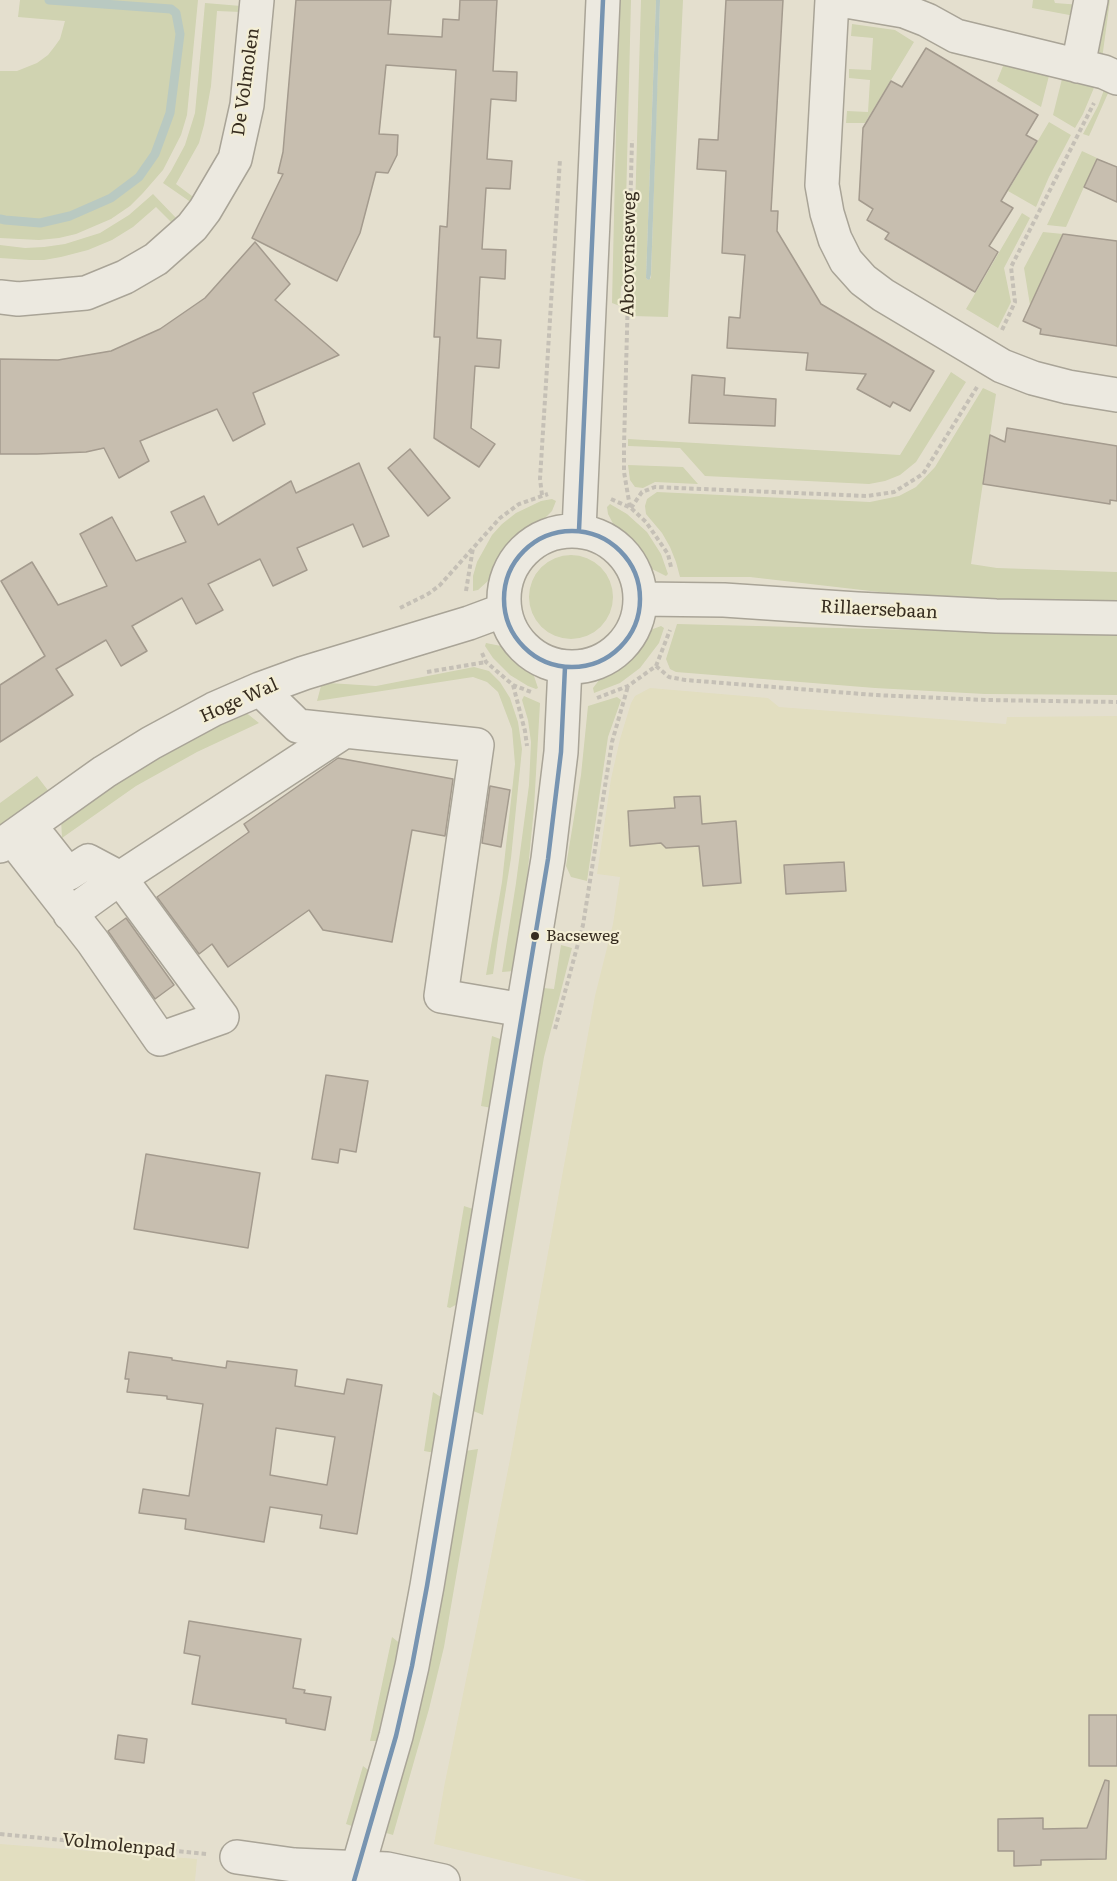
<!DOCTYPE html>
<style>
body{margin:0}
canvas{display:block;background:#e4dfce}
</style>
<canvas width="1117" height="1881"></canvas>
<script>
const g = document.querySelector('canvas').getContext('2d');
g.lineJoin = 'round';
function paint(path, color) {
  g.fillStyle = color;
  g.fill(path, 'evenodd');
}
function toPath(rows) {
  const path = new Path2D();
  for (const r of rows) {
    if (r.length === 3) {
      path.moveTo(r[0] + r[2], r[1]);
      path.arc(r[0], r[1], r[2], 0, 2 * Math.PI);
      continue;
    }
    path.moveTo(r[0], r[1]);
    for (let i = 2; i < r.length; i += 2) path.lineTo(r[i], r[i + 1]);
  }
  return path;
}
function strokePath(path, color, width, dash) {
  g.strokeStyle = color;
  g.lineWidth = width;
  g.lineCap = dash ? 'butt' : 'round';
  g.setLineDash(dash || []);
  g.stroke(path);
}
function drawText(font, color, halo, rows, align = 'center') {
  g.font = font + ' Literata,serif';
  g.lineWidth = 4.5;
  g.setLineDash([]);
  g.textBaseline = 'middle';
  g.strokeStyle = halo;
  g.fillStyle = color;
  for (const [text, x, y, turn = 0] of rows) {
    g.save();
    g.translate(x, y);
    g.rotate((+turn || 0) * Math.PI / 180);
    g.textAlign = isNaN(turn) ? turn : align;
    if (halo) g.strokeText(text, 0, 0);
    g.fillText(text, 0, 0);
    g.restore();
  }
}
paint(toPath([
 [650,688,768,698,779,707,1006,724,1007,717,1117,716,1117,1881,587,1881,434,1844,445,1782,483,1597,513,1444,595,996,613,924,620,877,597,874,611,779,620,739,631,703,635,696],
 [0,1844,197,1859,195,1881,0,1881]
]), '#e2dec0');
paint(toPath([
 [20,0,198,0,187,115,181,135,163,170,143,193,130,206,111,219,76,234,59,238,39,240,0,238,0,71,17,71,37,63,48,55,55,46,60,39,65,21,18,17],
 [619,0,631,0,624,286,621,286,620,306,612,303],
 [641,0,656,0,646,278,648,280,651,278,660,0,683,0,668,317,632,316],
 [1033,0,1054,0,1055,3,1081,5,1080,17,1032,8],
 [1101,0,1110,0,1102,59,1094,57],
 [205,3,241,6,241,12,217,11,211,86,204,125,199,143,176,184,196,199,192,203,163,183,171,171,185,145,195,113],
 [852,24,895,30,914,42,865,123,846,123,847,111,868,112,870,80,849,78,849,69,871,70,873,38,851,36],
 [1005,61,1050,72,1041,107,997,81],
 [1063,75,1096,83,1083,114,1075,128,1053,115],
 [1104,90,1109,91,1089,136,1083,134,1098,106],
 [1049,122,1071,135,1049,177,1036,207,1008,191],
 [1082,151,1097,158,1066,227,1047,225],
 [153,194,178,220,173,224,156,207,133,227,112,240,88,250,61,257,44,260,30,260,0,258,0,245,25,248,44,247,65,244,100,233,129,215],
 [1022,213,1030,218,1004,268,1011,302,998,328,966,309],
 [1043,232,1063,234,1030,305,1024,268],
 [951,372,966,382,916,462,900,475,885,481,869,484,705,476,680,448,628,446,628,439,900,455],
 [983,388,996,394,971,564,997,568,1117,572,1117,600,1089,600,1089,602,983,600,888,593,750,577,680,577,676,562,670,547,662,533,646,514,645,506,647,499,657,492,870,502,899,496,916,487,935,467],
 [628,465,683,467,698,484,655,482,643,488,635,487,630,480],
 [552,499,556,501,552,511,540,523,519,538,510,548,489,580,478,590,473,591,473,576,477,562,492,535,502,524,516,513,541,501],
 [610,504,627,514,647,532,661,554,668,574,666,576,646,566,619,535,608,514,607,507],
 [571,597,42],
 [677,624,1117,635,1117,695,985,694,875,688,676,672,670,669,666,659],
 [661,626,664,628,659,643,640,668,620,683,594,693,593,688,612,663,638,638,653,629],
 [486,643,506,647,523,659,533,673,538,688,536,689,528,686,510,675,493,658,485,646],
 [474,667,489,671,500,682,510,698,518,722,522,749,511,858,498,939,493,974,486,975,502,882,515,764,512,729,498,692,487,682,473,677,317,701,321,686,329,683,376,686],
 [524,696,540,703,534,808,526,889,514,971,502,972,516,883,529,785,531,742,528,720,522,700],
 [617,697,621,700,608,737,587,881,571,877,566,866,581,775,588,706],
 [244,711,259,723,197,752,136,786,62,838,61,819,112,783],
 [37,776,50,793,0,827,0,803],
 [561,945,572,948,544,1057,483,1415,471,1410,543,988,554,989],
 [492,1036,503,1040,492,1108,481,1106],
 [464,1206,476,1210,461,1302,450,1308,447,1307],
 [433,1392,444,1399,435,1453,424,1451],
 [478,1449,444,1647,429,1709,393,1835,383,1832,465,1451],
 [392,1637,402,1645,379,1741,370,1741],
 [363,1766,371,1772,355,1827,346,1824]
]), '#d0d3b1');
paint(toPath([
 [656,0,660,0,656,133,651,274,650,279,648,280,646,278]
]), '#b9c9c1');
strokePath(toPath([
 [0,219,5,220,40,223,70,216,111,198,139,177,155,154,170,113,180,34,176,13,171,9,49,0]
]), '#b9c9c1', 9);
const building = toPath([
 [296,0,391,0,388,34,442,37,443,19,459,20,460,0,497,0,493,71,517,72,516,101,491,99,487,159,512,161,510,189,486,188,482,249,506,250,505,279,480,277,477,338,501,340,499,368,475,366,471,428,495,444,479,467,434,438,440,337,434,337,440,226,447,227,456,70,386,65,379,134,398,135,397,155,388,173,376,172,360,233,337,281,252,238,283,174,278,173,283,152,296,0],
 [726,0,783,0,771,211,778,211,777,231,821,304,934,371,910,411,893,402,890,407,857,389,866,374,806,370,808,353,727,348,729,317,740,318,745,255,722,253,726,171,697,169,699,139,718,140,726,0],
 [926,48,1038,115,1026,135,1037,141,1001,201,1013,208,989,246,998,252,975,292,885,239,889,233,867,220,873,209,859,200,863,128,891,81,902,87,926,48],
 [1097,159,1117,167,1117,202,1084,187,1097,159],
 [1063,234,1117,241,1117,346,1040,334,1041,329,1023,321,1063,234],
 [255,242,290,284,275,300,339,355,253,393,265,424,233,441,217,409,140,441,149,461,119,478,104,448,86,452,37,454,0,454,0,359,58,360,111,351,160,329,205,298,255,242],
 [692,375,725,378,724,395,776,399,775,426,689,423,692,375],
 [1007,428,1117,446,1117,501,1110,500,1110,504,983,484,990,435,1005,442,1007,428],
 [410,449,450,498,428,516,388,468,410,449],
 [359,463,389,536,363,547,353,524,297,548,307,570,273,586,260,559,208,584,223,610,196,624,182,598,132,626,147,651,121,666,106,640,56,669,73,695,0,742,0,685,45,656,1,581,32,562,58,605,107,586,80,534,112,517,136,561,186,542,171,512,204,496,218,525,291,481,296,493,359,463],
 [338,758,453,779,445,836,412,830,392,942,323,930,309,910,228,967,212,944,199,954,157,897,249,832,244,824,338,758],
 [490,786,510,790,501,847,482,843,490,786],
 [700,796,702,824,736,821,741,883,703,886,699,846,666,848,661,843,630,846,628,811,675,808,674,797,700,796],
 [844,862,846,891,786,894,784,865,844,862],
 [126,918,174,985,155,999,108,931,126,918],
 [326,1075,368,1081,356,1152,340,1149,338,1163,312,1159,326,1075],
 [146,1154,260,1173,248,1248,134,1229,146,1154],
 [129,1352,172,1358,172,1360,226,1368,227,1361,297,1370,295,1386,344,1394,347,1379,382,1385,357,1534,320,1528,322,1515,270,1507,264,1542,185,1529,186,1519,139,1513,143,1489,189,1496,203,1404,167,1399,167,1396,127,1392,129,1379,125,1379,129,1352],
 [276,1428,335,1437,327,1485,270,1475,276,1428],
 [189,1621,301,1639,293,1688,305,1690,304,1693,331,1697,325,1730,286,1723,286,1719,192,1704,200,1656,184,1653,189,1621],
 [1089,1715,1117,1715,1117,1766,1089,1766,1089,1715],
 [118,1735,147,1739,144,1763,115,1759,118,1735],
 [1105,1780,1109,1781,1106,1859,1041,1860,1041,1865,1014,1866,1014,1851,998,1851,998,1819,1043,1818,1043,1829,1087,1828,1105,1780]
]);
paint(building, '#c7beaf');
strokePath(building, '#a49b8e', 1.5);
const minor = toPath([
 [832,0,822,185,827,213,835,239,846,261,863,280,883,295,1002,366,1033,378,1068,387,1117,395],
 [840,0,904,11,927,20,956,36,1104,72,1117,78],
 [1078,66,1091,0],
 [0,297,18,299,86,293,125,277,156,259,192,227,205,210,235,159,247,105,257,0],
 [579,530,603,0],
 [572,599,68],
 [640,599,724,600,857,609,996,616,1117,618],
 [260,689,298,726,477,745,441,996,523,1010],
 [12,838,93,942,160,1039,222,1017,120,878,345,731],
 [42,841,68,874,88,861,120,878,70,914],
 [0,846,104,772,151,743,214,709,260,689,304,673,469,623,504,610],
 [237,1857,294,1865,387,1869,443,1881],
 [354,1881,396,1736,412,1666,427,1586,548,859,561,752,565,667]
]);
strokePath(minor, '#a9a497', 36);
strokePath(toPath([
 [1002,330,1015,302,1011,267,1094,103],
 [542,495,540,479,560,159],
 [611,499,631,508,646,522,668,554,671,567],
 [630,507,624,472,624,446,632,140],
 [631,508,642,492,655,487,867,496,894,492,923,474,977,387],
 [466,591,473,548],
 [400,608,428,594,440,585,500,518,519,504,548,494],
 [482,653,486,662,513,685,531,692],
 [656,666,669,677,685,680,875,695,986,700,1117,702],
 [427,672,486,662],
 [513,685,525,731,527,746],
 [597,698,628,686,656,666,670,630],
 [555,1029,583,925,612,742,628,686],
 [0,1834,207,1854]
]), '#c5c0b6', 4, [4.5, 3]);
strokePath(minor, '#ece9e0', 33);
strokePath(toPath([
 [579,530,603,0],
 [572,599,68],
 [354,1881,396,1736,412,1666,427,1586,548,859,561,752,565,667]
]), '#7794b1', 4.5);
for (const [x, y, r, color] of [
 [535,936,5,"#372d20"]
]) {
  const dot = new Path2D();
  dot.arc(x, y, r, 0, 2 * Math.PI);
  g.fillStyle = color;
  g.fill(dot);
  strokePath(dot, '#f3eed5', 2);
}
drawText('16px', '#372d20', '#f3eed5', [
 ["Bacseweg",546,936]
], 'left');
drawText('18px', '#372d20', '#f3eed5', [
 ["De Volmolen",246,82,-82],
 ["Abcovenseweg",629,254,-89],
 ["Rillaersebaan",879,610,3],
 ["Hoge Wal",239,701,-24],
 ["Volmolenpad",119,1846,6]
]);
</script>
